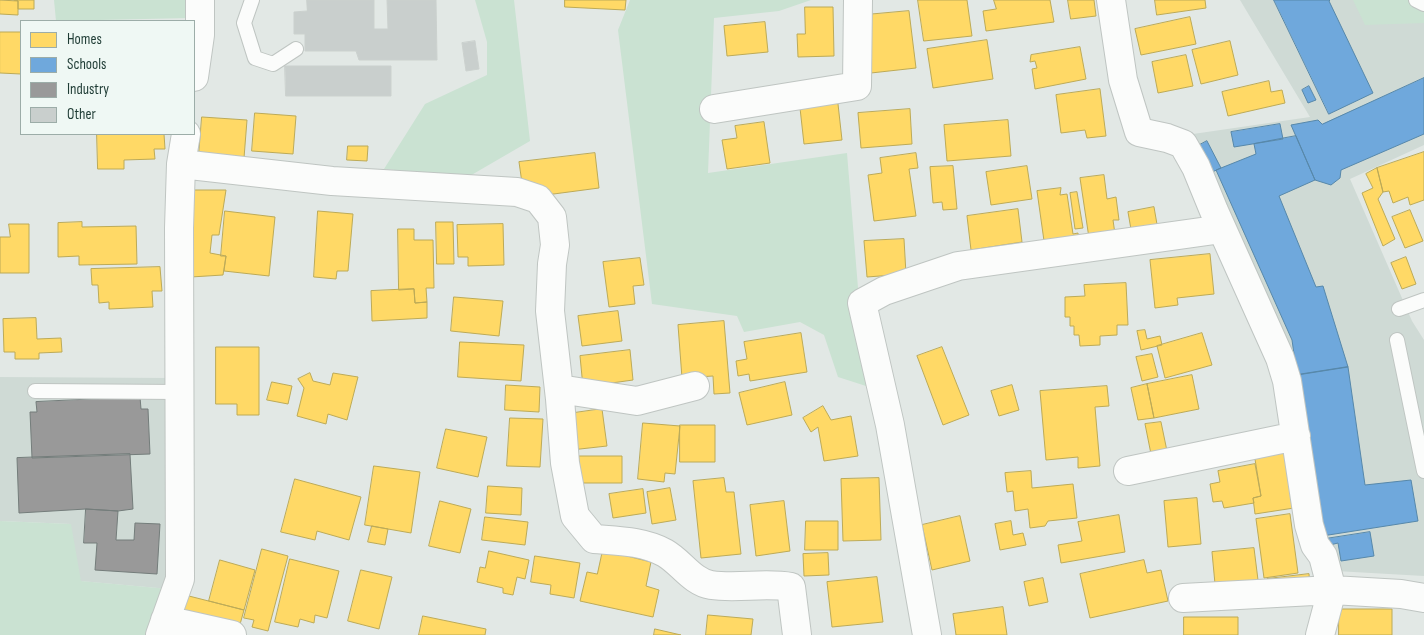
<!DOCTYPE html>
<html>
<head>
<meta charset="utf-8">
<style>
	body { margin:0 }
	#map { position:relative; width:1424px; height:635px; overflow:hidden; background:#e2e8e5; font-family:"Sofia Sans Condensed",sans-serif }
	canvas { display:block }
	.legend { position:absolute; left:20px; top:20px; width:175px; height:115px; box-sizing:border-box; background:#eff8f4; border:1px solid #9cada8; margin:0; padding:6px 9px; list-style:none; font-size:15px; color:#1f3c35 }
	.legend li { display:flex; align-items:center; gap:10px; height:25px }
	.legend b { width:25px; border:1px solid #9cada8 }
</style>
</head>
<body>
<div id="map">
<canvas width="1424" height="635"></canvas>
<ul class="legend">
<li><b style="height:14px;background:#ffd966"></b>Homes</li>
<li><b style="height:14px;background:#6fa8dc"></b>Schools</li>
<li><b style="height:14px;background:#999"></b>Industry</li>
<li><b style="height:14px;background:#c9cfcd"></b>Other</li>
</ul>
</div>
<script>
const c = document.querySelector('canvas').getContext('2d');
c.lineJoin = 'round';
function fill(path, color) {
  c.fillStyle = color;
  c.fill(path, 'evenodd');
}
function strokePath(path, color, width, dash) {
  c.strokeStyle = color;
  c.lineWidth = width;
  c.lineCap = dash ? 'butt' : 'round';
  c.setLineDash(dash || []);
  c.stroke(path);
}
const built = new Path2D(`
	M1240,0H1424V145L1350,179L1412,321L1424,340V576L1336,571L1283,343L1207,173L1193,134L1310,117Z
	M0,377L169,378V589L80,581L70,524L0,521Z`);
const green = new Path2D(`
	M54,0H190L189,18L56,21Z
	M475,0H514L530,141L468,177L384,169L425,104L487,75V42Z
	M630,0H811L779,11L714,18L708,173L847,153L866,386L838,377L824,335L800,322L744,332L737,316L652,304L618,30Z
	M1353,0H1424V23L1365,25Z
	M0,521L71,524L81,581L169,589L158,635H0Z`);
const homes = new Path2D(`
	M0,0L18,1V15L0,14Z
	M14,0H34V9H18V1Z
	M565,0H626L625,10L565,7Z
	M918,0H967L972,36L924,41Z
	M994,0H1050L1054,22L986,31L983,11L996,9Z
	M1068,0H1094L1096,16L1071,19Z
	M1155,0H1205L1206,8L1157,15Z
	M805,7H833L834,56L798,57L797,34H805Z
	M909,11L916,68L871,73L865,15Z
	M1190,17L1196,44L1141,55L1135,29Z
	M765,22L768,52L727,56L724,26Z
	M0,32H21V74L0,73Z
	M987,40L993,79L933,88L927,49Z
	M1230,41L1238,75L1201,84L1192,50Z
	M1080,47L1086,79L1035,89L1032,69L1037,68L1035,61L1030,62L1031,55Z
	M1186,55L1193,86L1158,93L1152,62Z
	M1269,81L1271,92L1282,90L1285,103L1228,116L1222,92Z
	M1100,89L1106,136L1087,138L1085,130L1061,133L1056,95Z
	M837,95L842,140L804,144L799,99Z
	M910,109L912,144L861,148L858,113Z
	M255,113L296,116L293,154L252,151Z
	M202,117L247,120L244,158L199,155Z
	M1008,120L1011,156L947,161L944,125Z
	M764,122L770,163L727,169L722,140L737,138L735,126Z
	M97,134H164L165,149H154L155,159L124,160V169H98Z
	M348,146H368L367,161L347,160Z
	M1424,152V200L1410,205L1408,197L1393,203L1389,191L1383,192L1377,168Z
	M595,153L599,188L546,195L523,190L519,162Z
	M916,153L918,168L909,169L916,216L874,221L868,175L882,173L880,158Z
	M953,166L957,209L943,210L942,202L933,203L930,167Z
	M1027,166L1032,199L991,205L986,172Z
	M1377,168L1383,192L1378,199L1395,239L1383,246L1362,193L1373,188L1366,174Z
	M1104,175L1107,199L1116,197L1119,220H1113L1115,234L1089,238L1080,178Z
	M1061,188L1060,195L1067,194L1073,234L1078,233L1079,243L1045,248L1037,191Z
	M194,190H226L219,235H212L210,253L226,256L223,275L191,277Z
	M1077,192L1083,228L1075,229L1070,193Z
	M1154,207L1158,230L1132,235L1128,212Z
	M1018,209L1022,242L971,250L967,216Z
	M1410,210L1423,241L1405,248L1392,217Z
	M225,211L275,217L269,276L224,271L226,256H221Z
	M318,211L353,214L348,271H337L336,279L314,277Z
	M82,222V227L136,226L137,264L79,265V256L58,257V223Z
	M436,222H453L454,264H437Z
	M9,224H29V273H0V237H10Z
	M503,224L504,265L468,266V257H458L457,225Z
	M398,229H414V240H433L434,288H426L427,302L415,303L414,289L399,290Z
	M904,239L906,274L867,277L864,241Z
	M1210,254L1214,294L1177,298L1178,305L1155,308L1150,260Z
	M1406,257L1416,284L1402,289L1391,263Z
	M640,258L644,285L633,286L635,304L609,307L603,262Z
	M160,267L162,291H152L153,307L109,309V302L99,303L98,285H92L91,269Z
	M1126,283L1128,325H1117V335L1100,336V345L1080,346L1079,335H1074V326H1070V317H1065V297L1085,296L1084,285Z
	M414,289L415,303L427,302V318L372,321L371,291Z
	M454,297L503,301L499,336L451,331Z
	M618,311L622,341L582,346L578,316Z
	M36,318L37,339L61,338L62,352L39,353V359H15V352H4L3,319Z
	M724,321L730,393L714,394L713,376L682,378L678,325Z
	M1145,330L1147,339L1160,336L1162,345L1141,350L1137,331Z
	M801,333L807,372L750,381L749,374L738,376L736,361L747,359L744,342Z
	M1202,333L1212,365L1165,378L1157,346Z
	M460,342L524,345L521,381L458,377Z
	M216,347H259V415H237V404H216Z
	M942,347L969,415L943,425L917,356Z
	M630,350L633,380L583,387L580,356Z
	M1152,354L1158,377L1142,381L1136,357Z
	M310,373L313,381L330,385L333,373L358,377L347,420L328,414L326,424L297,416L304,388L298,379Z
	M1192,375L1199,409L1154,418L1147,384Z
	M272,382L292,386L288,404L267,400Z
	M785,382L792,415L747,425L739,393Z
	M1147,384L1154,418L1138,420L1131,388Z
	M506,385L540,387L539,412L505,410Z
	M1012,385L1019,410L999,416L991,391Z
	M1107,386L1109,406L1095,407L1100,466L1078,468V457L1046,460L1040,391Z
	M823,406L831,420L851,416L858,456L824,461L818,427L811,432L803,418Z
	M602,409L607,446L571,450L567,414Z
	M510,418L543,419L540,467L507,466Z
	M1161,422L1167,451L1151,454L1145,424Z
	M643,423L680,426L675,474L665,473L664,482L638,479Z
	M680,425H715V462H680Z
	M446,429L487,437L478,477L437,468Z
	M1285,448L1294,508L1255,514L1253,498L1261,496L1254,453Z
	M579,456H622V483H579Z
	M1255,464L1261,496L1253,498L1254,503L1224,508L1222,501L1213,502L1210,484L1220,482L1218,471Z
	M374,466L420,472L411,533L365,525Z
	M1031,471L1032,488L1073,484L1077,518L1048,521L1045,526L1030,528L1028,509L1015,511L1013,491L1007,492L1005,473Z
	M724,478L726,492H734L741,554L701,558L693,481Z
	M879,478L881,540L843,541L841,479Z
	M295,479L361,497L349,540L317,531L315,540L281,532Z
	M488,486L522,488L521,515L486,513Z
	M670,488L676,520L652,524L647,492Z
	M643,489L646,513L613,518L609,494Z
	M1197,498L1201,544L1168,547L1164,501Z
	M440,501L471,509L460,553L429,546Z
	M784,501L790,551L756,556L750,505Z
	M1290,514L1298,573L1264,578L1256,519Z
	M1119,515L1125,552L1061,563L1058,545L1082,541L1078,522Z
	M960,516L970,561L932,570L922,525Z
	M485,517L528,522L525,545L482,540Z
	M806,521H838V550H805Z
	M1011,521L1013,535L1023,533L1026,545L1000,550L995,524Z
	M372,526L388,529L385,545L368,542Z
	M1254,548L1258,580L1215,584L1212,552Z
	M262,549L288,556L268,631L252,627L254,620L244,618Z
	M603,550L651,562L646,586L659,590L653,617L580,601L587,572L597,574Z
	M489,551L529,560L525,579L517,577L513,595L503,593V588L477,582L480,567L485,568Z
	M828,553L829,575L804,576L803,554Z
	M535,556L580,563L574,598L550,594L551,585L531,582Z
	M290,559L339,571L327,618L315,615L314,623L300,619L298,627L275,622Z
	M220,560L255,570L244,610L209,601Z
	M1144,560L1147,573L1161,570L1168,601L1090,618L1080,574Z
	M361,570L392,577L379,629L348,621Z
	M1309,574L1310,585L1268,590L1267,579Z
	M877,577L883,622L832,627L827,582Z
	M1043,578L1048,602L1029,606L1024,582Z
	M181,594L244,610L239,628L176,612Z
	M1003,607L1007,635H956L953,614Z
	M1339,609H1392V635H1339Z
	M708,615L753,619L751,635H706Z
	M423,616L486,629L485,635H419Z
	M1184,617H1238V635H1184Z
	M655,629L681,635H654Z`);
const schools = new Path2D(`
	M1274,0H1330L1329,1L1373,93L1329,114Z
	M1424,78V134L1341,170L1340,178L1331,185L1315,180L1291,125L1318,120L1322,124Z
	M1309,86L1316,100L1308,103L1302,90Z
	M1280,124L1283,139L1234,147L1231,132Z
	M1296,136L1315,180L1279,196L1316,287L1323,286L1348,367L1297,375L1292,340L1216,170L1256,154L1254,144Z
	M1207,141L1221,168L1210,173L1196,147Z
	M1348,367L1365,485L1411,480L1418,521L1322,536L1297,375Z
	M1370,532L1374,556L1341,561L1338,543L1326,546L1325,539Z`);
const industry = new Path2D(`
	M140,397L141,409H148L150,454L32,458L30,412H37L36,402Z
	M130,454L133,509L118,511L86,509L19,513L17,458Z
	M86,509L118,511L116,540H134L135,523L160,524L157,574L95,570L97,543H84Z`);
const building = new Path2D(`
	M307,0H374V29H388L387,0H436L437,60H359L356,51H305V34H294V12L307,11Z
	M475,41L479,69L466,71L462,43Z
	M285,66H391V96H286Z`);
const lane = new Path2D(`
	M252,0L244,23L255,58L273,64L296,49
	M1416,0L1424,4
	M1399,309L1424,300
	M1397,340L1424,471
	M35,391L179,392`);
const street = new Path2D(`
	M1111,0L1123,80L1139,132L1167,138L1183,144L1196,167L1214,211L1280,358L1287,381L1309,525L1315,545L1323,556L1332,590L1401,594L1424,598
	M194,77L200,35V0
	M714,109L857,86L858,0
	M181,164L332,181L517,192L538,199L552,217L555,245L552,264L550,311L560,399L565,463L575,516L594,539C618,541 643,541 665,553C681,562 692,582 711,585C738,589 765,582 791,587L797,635
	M559,389L637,401L695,386
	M1128,471L1296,436
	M1183,598L1332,590L1320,635
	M165,620L232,635
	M160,635L180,579L179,228L181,164L186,134
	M927,635L890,425L862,303L884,291L958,266L1222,229`);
fill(built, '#cfdad5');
fill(green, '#cae2d2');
fill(homes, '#ffd966');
strokePath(homes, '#bcaa57', 1);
fill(schools, '#6fa8dc');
strokePath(schools, '#5788aa', 1);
fill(industry, '#999');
strokePath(industry, '#747d7b', 1);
fill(building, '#c9cfcd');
strokePath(building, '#cbd1ce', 1);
strokePath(lane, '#bfc5c2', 16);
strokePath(street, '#bfc5c2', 30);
strokePath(lane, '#fbfcfb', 14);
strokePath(street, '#fbfcfb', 28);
</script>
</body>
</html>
